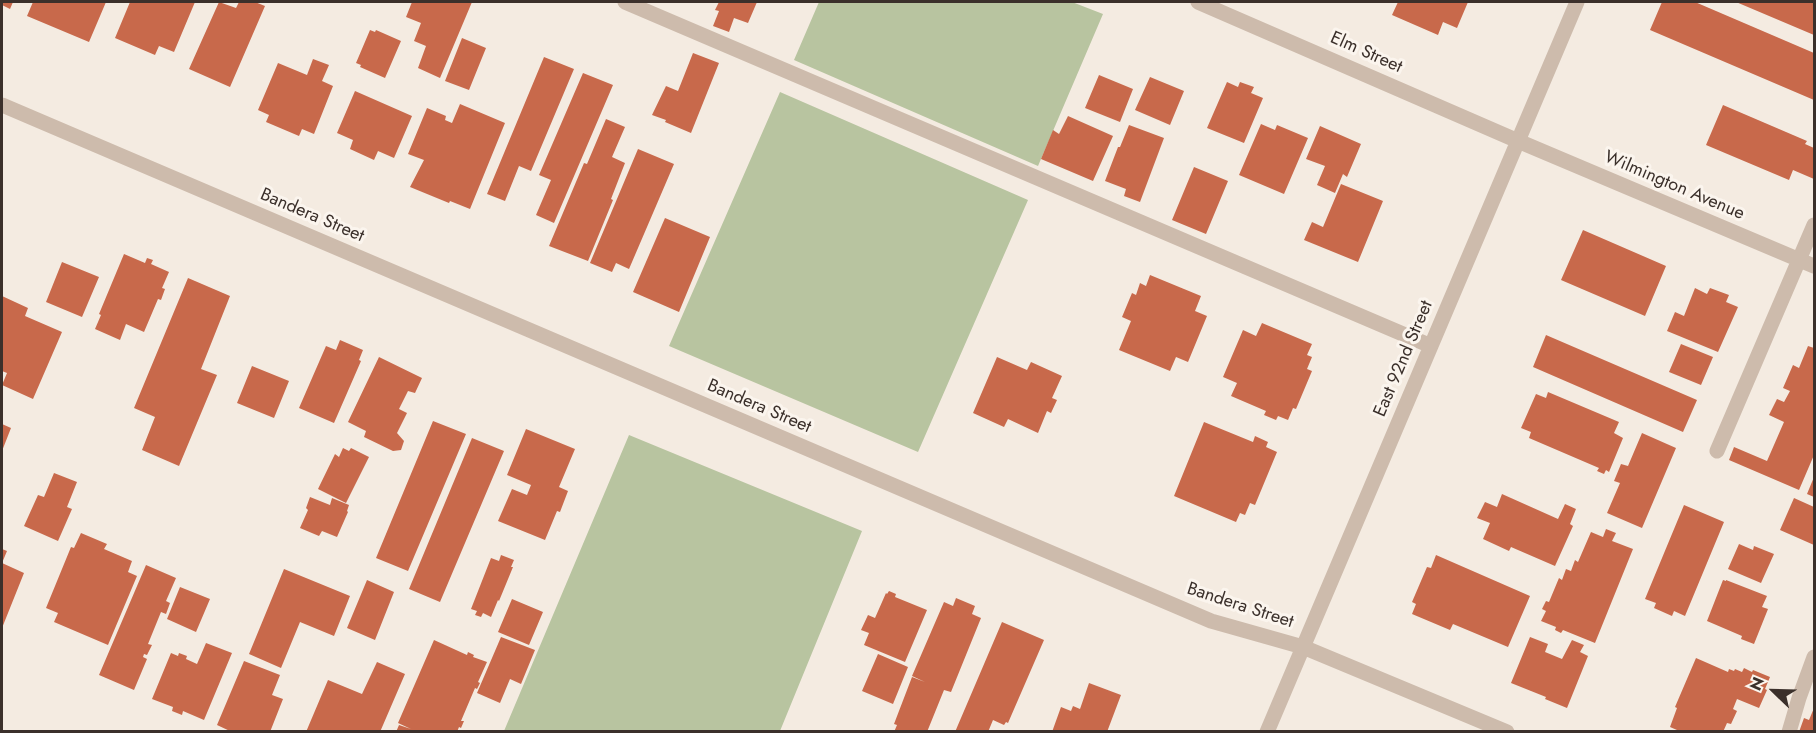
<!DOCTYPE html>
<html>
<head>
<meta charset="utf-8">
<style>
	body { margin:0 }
	#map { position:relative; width:1816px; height:733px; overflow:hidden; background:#f4ebe1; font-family:Jost,sans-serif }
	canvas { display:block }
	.frame { position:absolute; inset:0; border:3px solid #3b302b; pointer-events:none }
	.north { position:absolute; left:1744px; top:661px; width:60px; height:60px; -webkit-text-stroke:4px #fbf5ee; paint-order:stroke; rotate:293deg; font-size:16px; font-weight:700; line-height:24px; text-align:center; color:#3b302b }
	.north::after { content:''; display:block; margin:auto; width:21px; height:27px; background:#3b302b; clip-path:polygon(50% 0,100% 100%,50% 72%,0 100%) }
</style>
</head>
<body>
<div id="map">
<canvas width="1816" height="733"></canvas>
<div class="frame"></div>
<div class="north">N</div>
</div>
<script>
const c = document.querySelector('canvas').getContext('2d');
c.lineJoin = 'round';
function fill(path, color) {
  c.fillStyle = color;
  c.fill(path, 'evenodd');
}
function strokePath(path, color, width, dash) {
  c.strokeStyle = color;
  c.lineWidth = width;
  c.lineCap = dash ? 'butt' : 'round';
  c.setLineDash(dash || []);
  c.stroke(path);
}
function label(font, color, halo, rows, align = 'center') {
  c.font = font + ' Jost,sans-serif';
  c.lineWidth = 6;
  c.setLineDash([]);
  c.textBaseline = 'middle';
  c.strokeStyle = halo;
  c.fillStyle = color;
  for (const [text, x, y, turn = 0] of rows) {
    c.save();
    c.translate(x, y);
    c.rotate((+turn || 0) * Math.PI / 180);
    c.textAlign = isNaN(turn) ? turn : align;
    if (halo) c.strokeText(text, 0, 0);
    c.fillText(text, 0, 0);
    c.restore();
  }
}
const green = new Path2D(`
	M819,2H1072L1103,14L1038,166L794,60Z
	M780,92L1028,200L918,452L669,346Z
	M629,435L862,531L780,731H504Z`);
const building = new Path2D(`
	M2,2H13L10,9L2,5Z
	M33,2H106L89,42L27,16Z
	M130,2H195L174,52L159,46L155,55L115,38Z
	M219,2L236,8L239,2H255L265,6L230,87L189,69Z
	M412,2H472L440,78L418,68L426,46L414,41L421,23L406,17Z
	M719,2H757L748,23L734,18L729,32L713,26L719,11L715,10Z
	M1398,2H1468L1457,28L1443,22L1438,35L1392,15Z
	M1662,2H1695L1814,53V100L1650,30Z
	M1736,2H1814V35Z
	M370,30L375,32L376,30L401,41L385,78L360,67L361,65L356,63Z
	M462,38L486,48L469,90L445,81Z
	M693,53L719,63L691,133L665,122L666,120L652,115L666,86L678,91Z
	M544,57L574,69L531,171L519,166L505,201L487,194Z
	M313,59L329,65L322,81L333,86L314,134L302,129L299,136L266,122L269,115L258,110L278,63L307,75Z
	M583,73L613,85L554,223L536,215L551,180L539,175Z
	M1099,75L1133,89L1120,122L1085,108Z
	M1150,77L1184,91L1170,125L1135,110Z
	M1227,82L1238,87L1240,82L1254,87L1251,93L1263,98L1244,143L1207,128Z
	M355,91L412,116L394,158L378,151L374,160L350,149L353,140L337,133Z
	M460,104L505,123L470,209L450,201L449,203L410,187L424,160L408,154L427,108L446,116L445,120L452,123Z
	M1723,105L1807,141L1805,144L1814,148V179L1793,170L1789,180L1706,145Z
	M1068,116L1113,136L1093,181L1041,159L1053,130L1059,134Z
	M606,119L625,127L612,157L625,163L611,199L613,200L588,261L549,246L584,163L587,164Z
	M1261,124L1275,130L1277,125L1308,138L1284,194L1239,175Z
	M1129,125L1164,138L1140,202L1124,196L1126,189L1105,181L1118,147H1120Z
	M1320,126L1361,144L1347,177L1343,174L1335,193L1317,185L1325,166L1306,159Z
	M638,149L674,164L629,269L616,263L612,272L590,263Z
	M1194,167L1228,181L1206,234L1172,220Z
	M1341,184L1383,201L1358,262L1304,240L1312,222L1323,227Z
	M665,218L710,237L679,312L633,292Z
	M1583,230L1666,266L1645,316L1561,280Z
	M124,254L145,263L147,258L153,260L151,264L169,272L162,288L165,289L161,300L158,299L144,332L126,324L120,340L95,329L101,315L99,314Z
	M62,262L99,277L82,317L46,302Z
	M1150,275L1201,296L1195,311L1207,316L1188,362L1176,357L1170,371L1119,350L1131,321L1122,317L1132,293L1136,295L1140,283L1146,286Z
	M188,278L230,296L201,369L217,375L179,466L142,450L155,417L134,408Z
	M1695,288L1707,294L1710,288L1729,295L1726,302L1738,307L1718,352L1667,331L1675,312L1684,316Z
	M2,296L28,308L25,316L62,332L33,399L2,385L7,373L2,371Z
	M1262,323L1312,344L1307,355L1312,357L1307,369L1312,371L1296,409L1293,408L1288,420L1278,416L1276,420L1264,415L1266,411L1231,396L1237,383L1223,377L1243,330L1256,336Z
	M1546,335L1697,400L1683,432L1533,367Z
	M340,340L363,350L359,360L361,361L334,423L299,408L326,346L336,350Z
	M1681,344L1713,357L1701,385L1669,372Z
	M1808,346L1814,348V455L1799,490L1729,460L1734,447L1767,461L1784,422L1769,415L1777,399L1784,402L1790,391L1783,388L1793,365L1799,368Z
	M379,357L422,378L415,393L408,391L399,409L407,413L397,433L404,441L401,450L393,451L364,437L366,431L348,422Z
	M997,357L1027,370L1031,362L1062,376L1052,398L1057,400L1051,413L1047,411L1038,433L1008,419L1004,427L973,413Z
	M252,366L289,381L274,418L237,403Z
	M1548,392L1619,422L1614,433L1623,438L1609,472L1606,470L1604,474L1597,471L1599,468L1529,438L1531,432L1521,428L1536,394L1546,398Z
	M433,421L466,434L408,571L376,558Z
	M1204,422L1253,442L1255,436L1268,442L1266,447L1277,452L1255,505L1250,503L1245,515L1240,513L1236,522L1174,496Z
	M2,424L11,428L2,451Z
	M526,429L575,449L559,487L568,491L560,512L557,511L545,540L498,521L512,489L527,495L531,485L507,475Z
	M1642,433L1676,448L1642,528L1607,513L1620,483L1614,481L1621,464L1628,466Z
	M472,438L504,451L440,602L409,589Z
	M343,448L349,451L351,448L369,457L346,503L318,489L335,454L339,457Z
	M54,473L77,482L67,507L72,509L58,541L24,526L38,495L44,497Z
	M1814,477V497L1807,494Z
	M1502,494L1558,519L1565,504L1576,509L1570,524L1573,526L1555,566L1511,547L1509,551L1483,539L1490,523L1477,518L1485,502L1497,507Z
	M310,497L330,505L332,498L349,505L347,511L348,512L337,537L322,531L319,536L300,528L308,510L306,508Z
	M1794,498L1814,507V545L1780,530Z
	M1684,505L1724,522L1685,616L1674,611L1672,616L1654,608L1656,603L1645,599Z
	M1606,529L1616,533L1612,541L1633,549L1595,643L1563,630L1561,633L1555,630L1556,627L1541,621L1546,611L1542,609L1546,601L1549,602L1559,578L1562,580L1566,569L1571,571L1575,560L1578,562L1591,532L1603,537Z
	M81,533L107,544L104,549L132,561L128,572L137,576L108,645L54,622L58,613L46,608L71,547L74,548Z
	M1739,544L1753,550L1754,546L1774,554L1761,583L1728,569Z
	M2,549L7,551L2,563L24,573L2,628Z
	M501,555L514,560L511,567H513L499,601L498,600L491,617L483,613L481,617L475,615L477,611L471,609L491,558L499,561Z
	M1436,555L1530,596L1508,647L1453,624L1450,630L1412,614L1416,604L1412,602L1427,567L1431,568Z
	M146,565L176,578L166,601L170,603L166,614L161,612L148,644L152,645L147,655L144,654L143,657L147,659L134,690L99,675Z
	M284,569L350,596L334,636L300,622L281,668L249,654Z
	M367,580L394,592L375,640L347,628Z
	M1723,580L1726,581V580L1767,596L1762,607L1768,609L1754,644L1741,639L1742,636L1707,621Z
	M180,587L210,599L196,632L167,619Z
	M889,591L896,594L895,597L927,610L905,662L864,645L869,633L861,630L868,615L875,618L886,593L887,594Z
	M956,598L975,606L972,614L981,618L951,692L944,690L927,732H894L897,725L894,724L912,677L925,682L912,676L944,602L953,606Z
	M512,599L543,612L529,645L498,632Z
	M1002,622L1044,640L1008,723L1006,722L1004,725L993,720L988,732H955Z
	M501,637L535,650L521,684L510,679L500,703L477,693Z
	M1530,637L1548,644L1545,652L1562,659L1572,640L1584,645L1580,652L1588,656L1567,708L1545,699L1546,697L1511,683Z
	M434,640L467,655L468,652L474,655L473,657L487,662L478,682L480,683L477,689L475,688L461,721H464L461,728L459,727L457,732H396L399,725L411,729L398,723Z
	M206,643L232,653L204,720L183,711L182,715L172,711L173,707L152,699L171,653L178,656L179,653L187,656L186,659L197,664Z
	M878,654L908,667L893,704L862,691Z
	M1696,658L1728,672L1729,669L1734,671L1735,669L1742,672L1744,668L1752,672L1753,670L1770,677L1765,689L1767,690L1759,708L1737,699L1733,709L1737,711L1731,724L1727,723L1723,732H1676L1677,730L1670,727L1677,708L1675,707Z
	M244,661L280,675L272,695L283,699L270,732H232L217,725Z
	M377,662L405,674L380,732H306L328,680L362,694Z
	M1089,683L1121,695L1107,732H1052L1061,707L1071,711L1073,706L1080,709Z
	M1814,708V732H1799L1804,718L1809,720Z`);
const minor = new Path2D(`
	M625,2L1431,346
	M1198,2L1518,141L1814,266
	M2,105L1211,621L1303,647L1507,732
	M1717,451L1814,225
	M1267,732L1577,2
	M1789,732L1799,698L1814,657`);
const streetNames = [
	["Elm Street",1366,53,24],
	["Wilmington Avenue",1674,186,23],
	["Bandera Street",312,216,23],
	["East 92nd Street",1404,359,-67],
	["Bandera Street",759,407,23],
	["Bandera Street",1240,606,18]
];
fill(green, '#b8c4a0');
fill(building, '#c8694b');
strokePath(minor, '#cdbbac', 15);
label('18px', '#3b302b', '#fbf5ee', streetNames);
</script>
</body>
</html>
